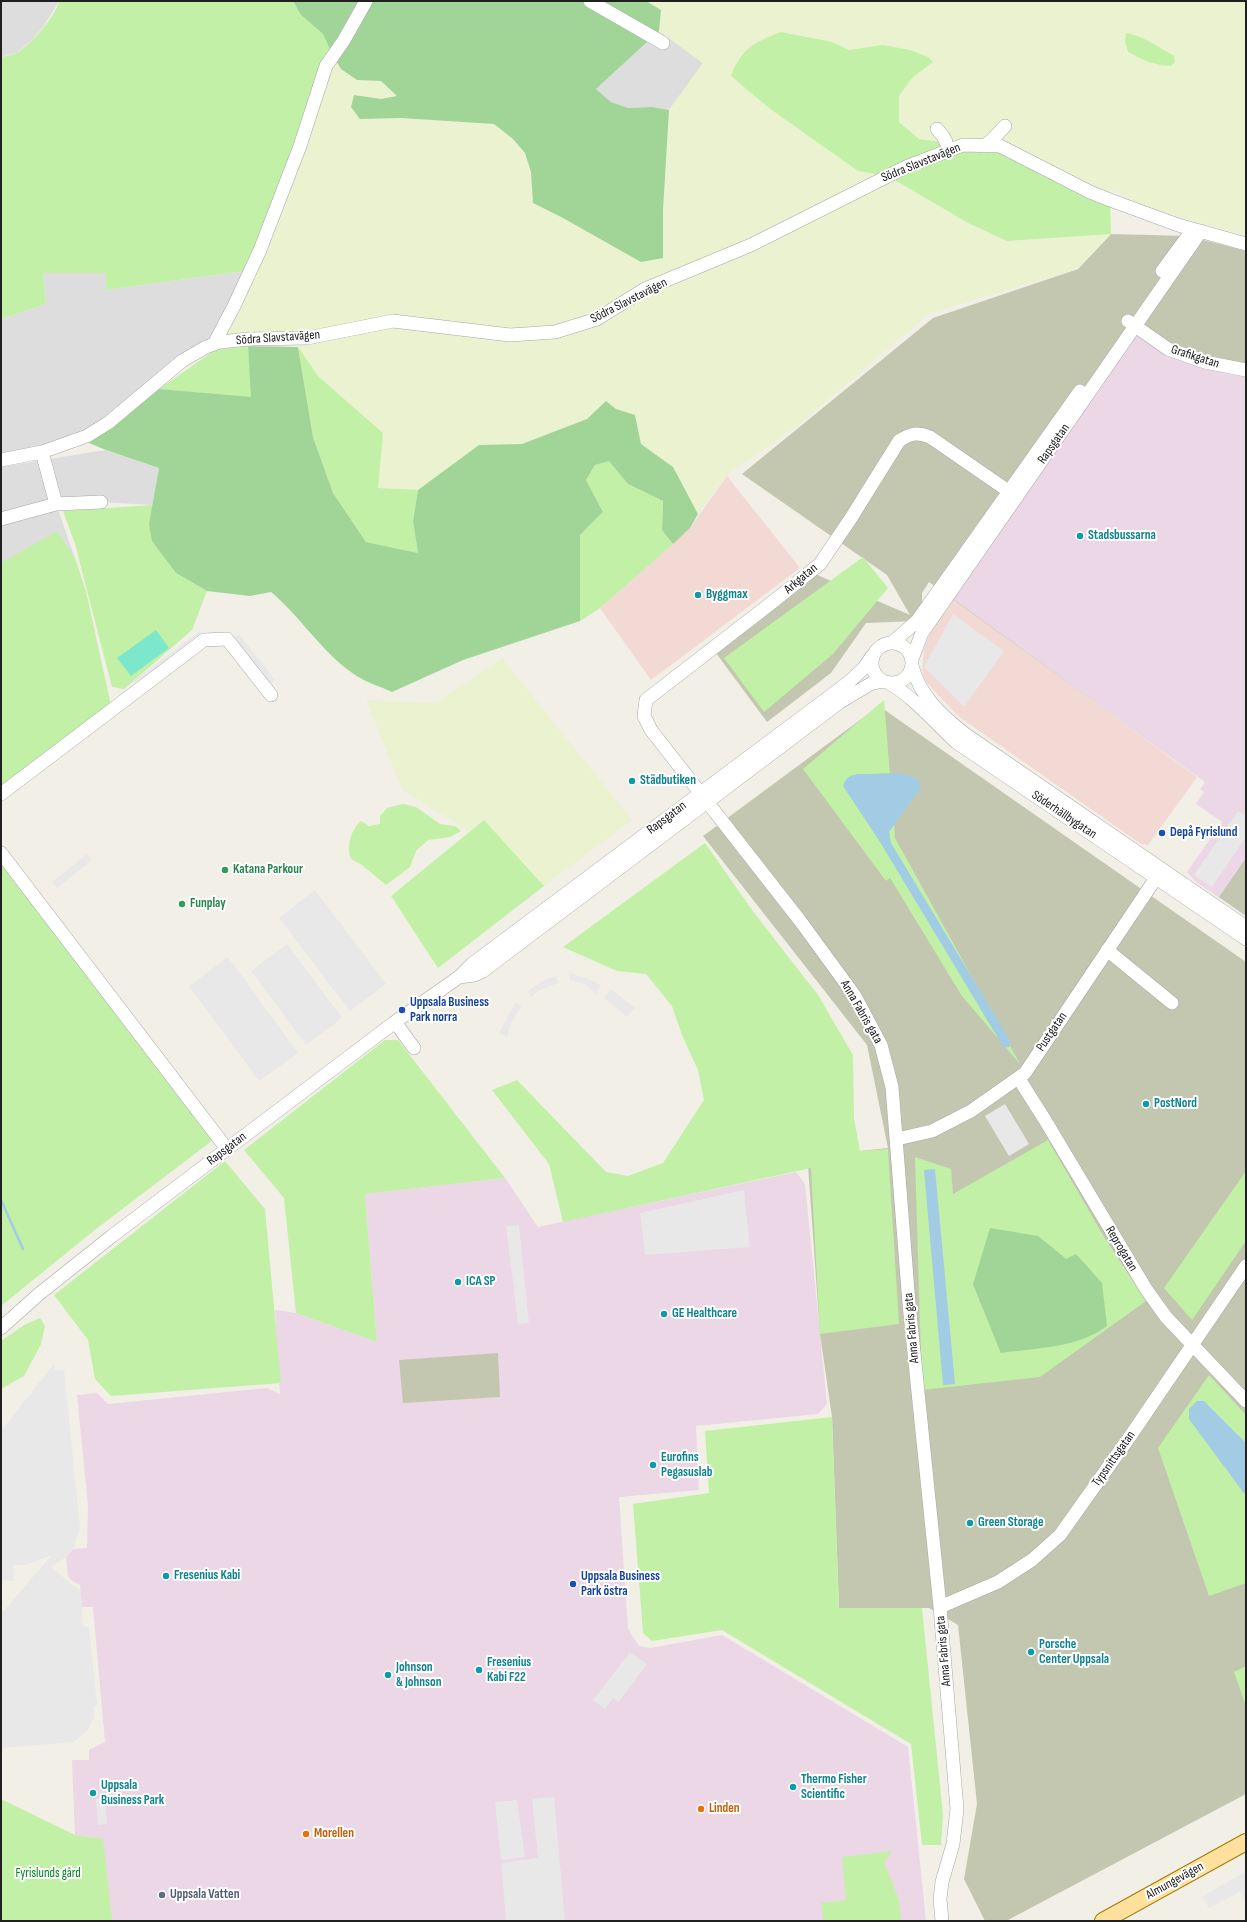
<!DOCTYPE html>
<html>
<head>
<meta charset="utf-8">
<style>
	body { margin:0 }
	#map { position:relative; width:1247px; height:1922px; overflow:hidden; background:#f2efe6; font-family:"Sofia Sans Condensed",sans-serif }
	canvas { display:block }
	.frame { position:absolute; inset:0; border:2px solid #202020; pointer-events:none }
</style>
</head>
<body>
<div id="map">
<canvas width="1247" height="1922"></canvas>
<div class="frame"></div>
</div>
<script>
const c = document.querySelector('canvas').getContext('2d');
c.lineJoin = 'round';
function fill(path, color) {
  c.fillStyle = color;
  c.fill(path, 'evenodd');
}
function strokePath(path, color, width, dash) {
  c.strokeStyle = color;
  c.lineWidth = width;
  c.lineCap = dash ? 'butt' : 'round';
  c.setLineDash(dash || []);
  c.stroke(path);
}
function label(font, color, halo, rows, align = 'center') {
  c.font = font + ' "Sofia Sans Condensed",sans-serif';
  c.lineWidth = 4;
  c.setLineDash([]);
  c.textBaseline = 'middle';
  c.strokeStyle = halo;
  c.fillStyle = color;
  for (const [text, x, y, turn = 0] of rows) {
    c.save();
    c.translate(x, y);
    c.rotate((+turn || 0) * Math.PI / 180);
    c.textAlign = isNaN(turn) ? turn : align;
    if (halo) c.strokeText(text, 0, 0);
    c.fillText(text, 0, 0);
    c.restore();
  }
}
const residential = new Path2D(`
	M1,1H59L44,26L31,41L16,53L1,57Z
	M659,31L703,63L669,110L652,107L628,108L611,102L596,89Z
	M251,270L214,344L108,423L1,460V319L46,304L43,273H106V290Z
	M105,450L159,468L153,505L101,502L56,504L75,558L1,612V467Z`);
const commercial = new Path2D(`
	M727,476L800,568L651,680L600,608L690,528Z
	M953,599L1197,777L1148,845L1141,844L958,716L926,682L922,671L924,649L931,631Z`);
const industrial = new Path2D(`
	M1135,326L1246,370V916L1196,882L1187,872L1222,822L1196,804L1204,792L1200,789L1205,782L948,595Z
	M796,1172L805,1184L827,1404L818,1414L696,1426L699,1490L619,1497L628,1629L639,1646L650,1648L722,1635L908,1747L926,1921H111L96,1838L75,1835L72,1760H89V1750L105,1742L93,1607H82L80,1585L72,1581L68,1576L66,1557L73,1549L87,1548L88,1505L77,1395L97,1393L108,1404L267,1388L280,1394L275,1310L296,1313L377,1342L365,1194L505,1178L538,1227Z`);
const construction = new Path2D(`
	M1111,234L1188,236L1246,251V370L1205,362L1135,326L948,595L1194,774L929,582L922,593V633L916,621L866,623L831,673L767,722L716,653L815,574L910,615L887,575L742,474L933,318L1078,269Z
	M879,706L1246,962V1794L1006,1921H985L964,1879L977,1804L958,1625L929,1608H839L832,1417L820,1334L808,1166L860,1151L888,1148L867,1045L703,836Z
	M1246,858V916L1219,897Z
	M498,1353L500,1397L403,1403L399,1360Z`);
const farmland = new Path2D(`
	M646,1H1246V236L1149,208L1110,189V200L963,145L919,139L899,121V96L914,77L933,62L883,45L849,50L832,42L781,32L756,42L737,61L732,76L769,108L858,171L888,176L968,223L1007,241L1111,234L1078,269L930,313L801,423L727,475L698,514L673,467L641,444L635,415L616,409L606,401L587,419L522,444L479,445L418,490L378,488L382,432L319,377L298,347L307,339L220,342L333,56L357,80L381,81L397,96L381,99L354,95L360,119L401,118L494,124L513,139L525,153L531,172L533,203L563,218L663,258V211L669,110L703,63L659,31L661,10ZM1133,34L1146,41L1144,61L1128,53L1125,42Z
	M502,658L632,820L544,886L484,820L469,832L402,789L366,700L436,703Z`);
const grass = new Path2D(`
	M59,1H293L301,15L323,34L333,56L251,270L106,290V273H43L46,304L1,319V57C6,56 12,55 16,53C30,46 56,16 59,1Z
	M781,32L832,42L849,50L883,45L910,50L928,57L933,62L913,77L899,96V122L919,139L963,145L1000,146L1110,200L1111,234L1007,241L968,223L888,176L858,171L769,108L731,76C741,48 755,42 781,32Z
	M1126,33C1142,35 1160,48 1174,56L1175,62L1171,66C1154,65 1142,60 1128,52L1125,42Z
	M248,346L252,398L159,389L215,350Z
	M298,347L319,377L383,433L378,488L418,490L413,521L418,553L366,542L333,493L313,437Z
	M609,460L628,484L663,501L662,530L673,544L600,608L580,621V535L603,512L586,480L595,465Z
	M153,505L149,524L176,573L207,591L192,630L124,689L112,687L75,544L63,511Z
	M57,531L75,558L86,591L112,710L1,794V563Z
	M863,557L888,588L833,654L764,712L724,658Z
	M884,700L895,838L1020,1064L962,996L890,878L815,933L886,881L803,769Z
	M403,804L416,807L440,824L455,826L461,831L450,837L428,840L416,851L410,867L386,885L362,865L351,859C346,846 351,830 361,821L369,826L380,824V816L387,808Z
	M484,820L544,886L438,968L391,896Z
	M705,843L755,914L818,995L853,1055L854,1118L860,1151L888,1149L899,1324L820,1334L811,1168L563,1222L549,1164L492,1090L517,1080L606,1172L628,1176L663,1163L704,1100L698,1070L682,1035L672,1006L646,974L617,971L563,947Z
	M1,853L217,1137L96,1229L1,1306Z
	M385,1040H398L505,1178L365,1194L377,1342L296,1313L284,1198L244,1150Z
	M1048,1140L1104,1237L1146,1301L1040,1377L922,1390L915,1157L951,1169L953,1194ZM1038,1236L1066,1259L1001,1353L973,1284Z
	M225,1161L265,1209L281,1383L111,1396L95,1379L88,1340L54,1295Z
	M1246,1171V1241L1192,1320L1164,1288Z
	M40,1318L45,1326L41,1344L24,1376L1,1389V1341L24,1325Z
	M1209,1375L1246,1415V1583L1209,1596L1158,1448Z
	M832,1417L839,1608H922L943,1815L941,1845H922L911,1744L722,1630L652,1641L643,1633L633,1504L709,1493L705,1431Z
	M1246,1666V1706L1234,1672Z
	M1,1799L75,1835L103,1839L112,1921H1Z
	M892,1851L884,1862L899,1900L901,1921H823L821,1903L846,1900L842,1857Z`);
const forest = new Path2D(`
	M293,1H646L661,10L659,31L596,89L611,102L628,108L652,107L669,110L663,211V258L641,262L563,218L533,203L531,172L525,153L513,139L494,124L401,118L360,119L351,107L354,95L381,99L397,96L381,81L357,80L341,69L333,56L323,34L301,15Z
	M248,346L298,347L313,437L333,493L366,542L418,553L413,521L418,490L479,445L522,444L587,419L606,401L616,409L635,415L641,444L673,467L698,514L690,528L673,544L662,530L663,501L628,484L609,461L595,465L586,480L603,512L580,535V621L463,660L392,692C379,686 362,681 351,672C320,650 300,616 271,592L250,596L207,591L176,573L152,541L149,524L159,468L106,450L89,443L159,389L251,397Z
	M990,1228L1038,1236L1066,1259L1076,1254L1102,1283L1107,1326C1078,1348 1036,1348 1001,1353L973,1284Z`);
const pitch = new Path2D(`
	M156,630L169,648L131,676L117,658Z`);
const parking = new Path2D(`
	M953,614L1004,651L964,707L924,667Z
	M200,631L204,636L138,687L133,681Z
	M239,634L275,680L268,686L232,640Z
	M1238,811L1246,816V837L1212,887L1194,875Z
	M87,854L92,860L57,888L52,882Z
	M315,890L386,984L350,1011L279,918Z
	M287,944L342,1018L306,1045L251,971Z
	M228,957L298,1053L259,1081L189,986Z
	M570,973L591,980L601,985L596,994L585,984L569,980Z
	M556,976L558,983L540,990L531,997L528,991L546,979Z
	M611,989L635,1008L627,1017L604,998Z
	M515,1003L522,1006L512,1021L507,1037L499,1033Z
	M1005,1104L1029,1144L1009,1156L985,1116Z
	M744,1190L750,1247L645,1255L640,1213Z
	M519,1225L529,1323L518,1324L506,1226Z
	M54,1364L55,1371L64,1370L80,1528L73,1549L66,1557L51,1567L81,1592L83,1626L89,1627L97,1705L94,1706V1717L87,1731L74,1742L1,1748V1614L52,1555L25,1565H13L14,1581L1,1580V1431Z
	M630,1652L647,1664L619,1702L613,1698L605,1709L593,1700Z
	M554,1797L565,1921H506L501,1863L538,1858L532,1799Z
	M96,1799H105L107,1824L98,1825Z
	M517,1800L525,1857L501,1860L495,1802Z
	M1246,1871V1903L1240,1892L1209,1908L1202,1897Z`);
const water = new Path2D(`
	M870,774C887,774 906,770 920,781V789L889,832L891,843L999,1022L1011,1043L1009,1047L1004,1048L880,842L843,786C847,772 858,774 870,774Z
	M935,1169L955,1384L943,1385L924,1170Z
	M1197,1401H1204L1246,1443V1496L1189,1419V1409Z`);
const stream = new Path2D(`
	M1,1200L23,1249`);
const minor = new Path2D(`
	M590,1L663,43
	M937,129L943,136L946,142
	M984,146L992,140L1005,126
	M1162,271L1193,229
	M1128,321L1168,349L1205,362L1246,370
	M214,344L234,306L260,250L300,146L326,66L344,40L366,1
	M42,452L56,504
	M1,460L42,452L87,436L108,423L182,361L206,347L220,342L249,339L307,338L393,321L510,335L555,332L597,319L645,289L751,245L908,166L963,145L1000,146L1090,192L1110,200L1178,225L1246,244
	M1,519L56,504L101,502
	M893,642L917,621L1080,391
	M872 663a20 20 0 1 1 40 0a20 20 0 1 1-40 0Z
	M912,659L922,633L1201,231
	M912,666C920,696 941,715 965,734L1246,927
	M889,683C915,698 933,721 956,742L1246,939
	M1,794L204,640L227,639L271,695
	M1,853L227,1149
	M1107,950L1172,1003
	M459,977L474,975L483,971L840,702L872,683L883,681
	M395,1022L414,1048
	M1019,1079L1045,1120L1146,1289L1166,1317L1246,1401
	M897,1139L932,1131L971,1111L1025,1073L1160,872
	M1,1328L39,1294L112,1236L395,1022L459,977L472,964L849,682L864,668L872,656
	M940,1607L998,1582L1032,1560L1060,1535L1131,1435L1246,1266
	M942,1921L940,1899L942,1882L953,1844L957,1809L940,1607L909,1304L892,1087L881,1045L855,996L801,922L651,730L644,716L646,700L770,604L820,564L851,518L899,441C911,433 917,432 930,437L1017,497`);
const major = new Path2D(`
	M1103,1921L1246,1842`);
const markers = [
	[1080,536,4,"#0f9aa8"],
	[698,595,4,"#0f9aa8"],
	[632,781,4,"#0f9aa8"],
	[1162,833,4,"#1a4fb4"],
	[225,870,4,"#2e9e5b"],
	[182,904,4,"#2e9e5b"],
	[402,1010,4,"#1a4fb4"],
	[1146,1104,4,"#0f9aa8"],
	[458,1282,4,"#0f9aa8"],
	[664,1314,4,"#0f9aa8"],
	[653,1465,4,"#0f9aa8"],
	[970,1523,4,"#0f9aa8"],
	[166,1576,4,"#0f9aa8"],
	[573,1584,4,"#1a4fb4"],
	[1031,1652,4,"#0f9aa8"],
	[479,1670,4,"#0f9aa8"],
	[388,1675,4,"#0f9aa8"],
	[793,1787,4,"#0f9aa8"],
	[93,1793,4,"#0f9aa8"],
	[701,1809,4,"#e8710a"],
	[306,1834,4,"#e8710a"],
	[162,1895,4,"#5c6f8a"]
];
const streetNames = [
	["Södra Slavstavägen",921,163,-22],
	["Södra Slavstavägen",629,301,-27],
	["Södra Slavstavägen",278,338,-4],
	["Grafikgatan",1195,357,18],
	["Rapsgatan",1054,444,-55],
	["Arkgatan",801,579,-40],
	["Söderhällbygatan",1064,815,34],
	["Rapsgatan",667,818,-37],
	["Anna Fabris gata",861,1012,60],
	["Pustgatan",1052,1032,-56],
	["Rapsgatan",227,1149,-37],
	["Reprogatan",1121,1249,59],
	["Anna Fabris gata",912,1328,-95],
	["Typsnittsgatan",1114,1459,-55],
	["Anna Fabris gata",944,1651,-95],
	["Almungevägen",1175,1881,-29]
];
const cultureNames = [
	["Stadsbussarna",1088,536],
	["Byggmax",706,595],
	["Städbutiken",640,781],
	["PostNord",1154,1104],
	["ICA SP",466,1282],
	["GE Healthcare",672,1314],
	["Eurofins",661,1458],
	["Pegasuslab",661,1473],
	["Green Storage",978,1523],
	["Fresenius Kabi",174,1576],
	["Porsche",1039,1645],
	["Center Uppsala",1039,1660],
	["Fresenius",487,1663],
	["Kabi F22",487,1678],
	["Johnson",396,1668],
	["& Johnson",396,1683],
	["Thermo Fisher",801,1780],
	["Scientific",801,1795],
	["Uppsala",101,1786],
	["Business Park",101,1801]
];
const transitNames = [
	["Depå Fyrislund",1170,833],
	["Uppsala Business",410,1003],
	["Park norra",410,1018],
	["Uppsala Business",581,1577],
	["Park östra",581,1592]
];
const leisureNames = [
	["Katana Parkour",233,870],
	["Funplay",190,904]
];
const foodNames = [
	["Linden",709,1809],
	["Morellen",314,1834]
];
const parkNames = [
	["Fyrislunds gård",48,1874]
];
const serviceNames = [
	["Uppsala Vatten",170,1895]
];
fill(residential, '#dedddd');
fill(commercial, '#f3d9d4');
fill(industrial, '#ebd7e5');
fill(construction, '#c4c7b0');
fill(farmland, '#ebf2d0');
fill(grass, '#c2f0a7');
fill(forest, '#a1d597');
fill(pitch, '#7de7cc');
fill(parking, '#e8e8e8');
fill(water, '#a2cce3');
strokePath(stream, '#a2cce3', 2.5);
strokePath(minor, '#a7a7a7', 14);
strokePath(major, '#9c7c00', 18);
strokePath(minor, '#fff', 13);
strokePath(major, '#ffe19d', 16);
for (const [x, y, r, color] of markers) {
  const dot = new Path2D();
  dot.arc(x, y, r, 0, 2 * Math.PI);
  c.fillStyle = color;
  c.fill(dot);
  strokePath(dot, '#fff', 1.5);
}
label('13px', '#202020', '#fff', streetNames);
label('bold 13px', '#0d838f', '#fff', cultureNames, 'left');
label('bold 13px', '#164399', '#fff', transitNames, 'left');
label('bold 13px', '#27864d', '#fff', leisureNames, 'left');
label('bold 13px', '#c56008', '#fff', foodNames, 'left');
label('13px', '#02851d', '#fff', parkNames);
label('bold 13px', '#4e5e75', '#fff', serviceNames, 'left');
</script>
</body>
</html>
